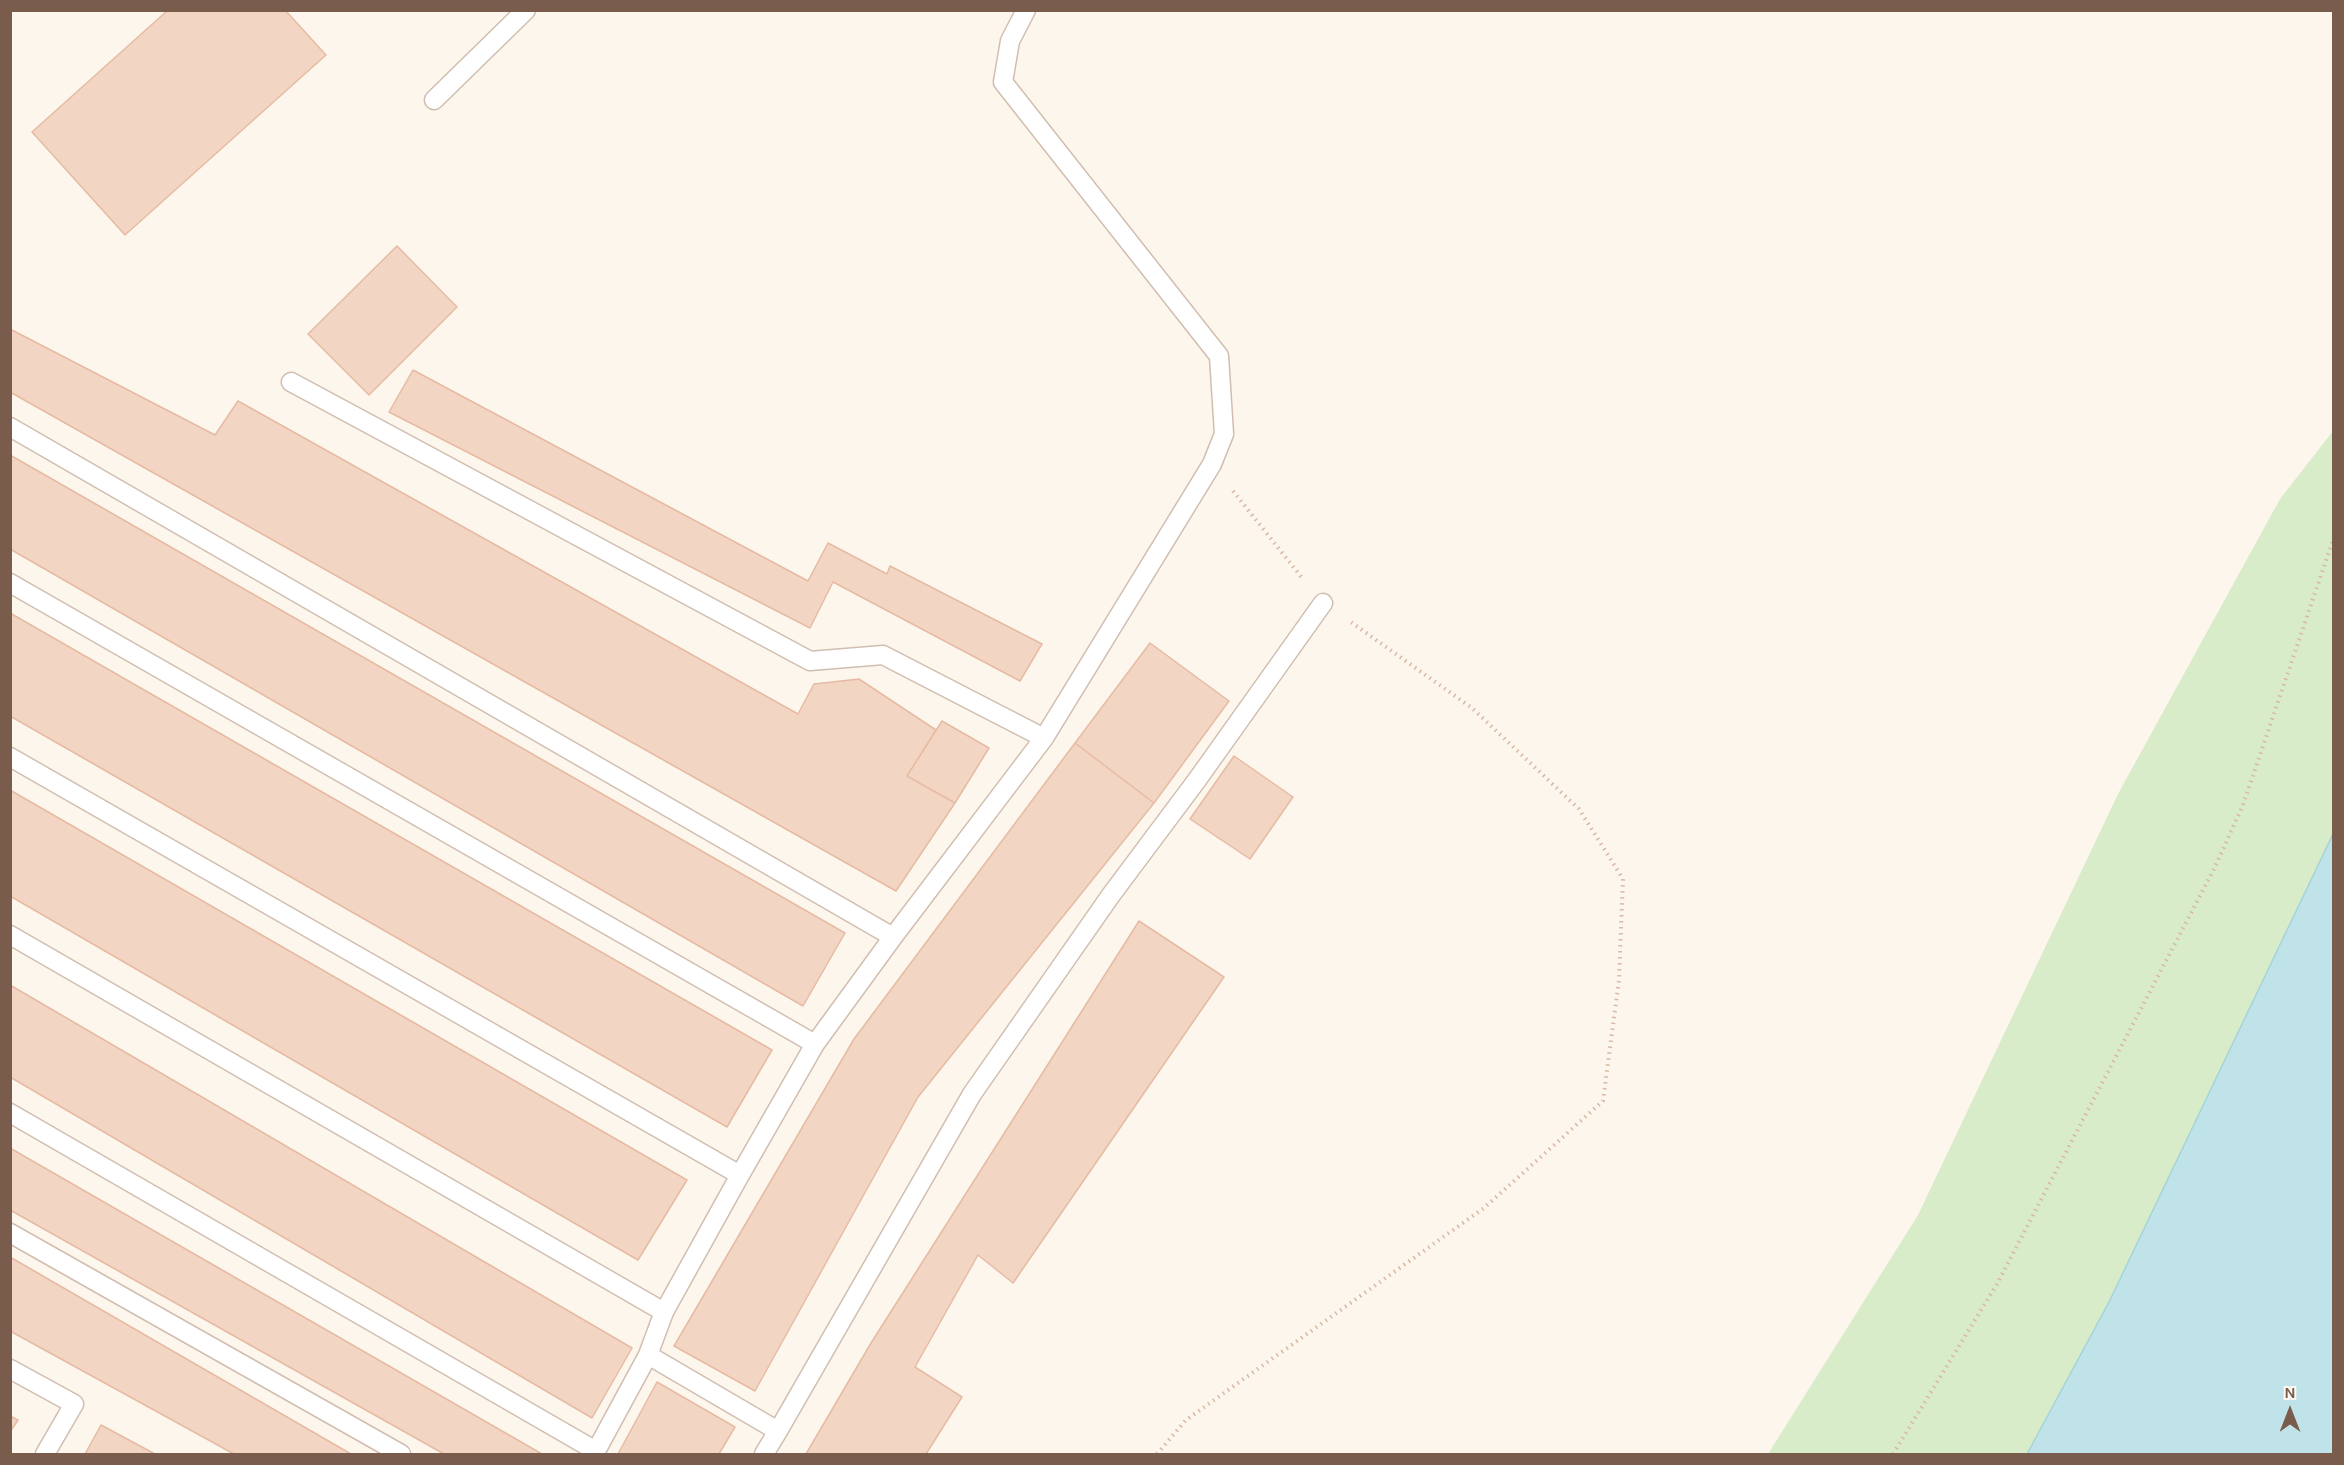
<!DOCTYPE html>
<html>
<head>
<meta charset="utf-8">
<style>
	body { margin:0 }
	#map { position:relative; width:2344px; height:1465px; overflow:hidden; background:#fdf6ec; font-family:Karla,sans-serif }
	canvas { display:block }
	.frame { position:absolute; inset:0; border:12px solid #7a5c4d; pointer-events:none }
	.north { position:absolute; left:2260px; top:1381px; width:60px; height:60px; -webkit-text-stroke:4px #fffaf3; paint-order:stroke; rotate:0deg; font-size:16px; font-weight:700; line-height:24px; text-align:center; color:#7a5c4d }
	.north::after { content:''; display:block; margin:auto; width:21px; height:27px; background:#7a5c4d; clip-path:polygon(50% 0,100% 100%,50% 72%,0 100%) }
</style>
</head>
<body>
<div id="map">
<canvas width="2344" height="1465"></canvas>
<div class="frame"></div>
<div class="north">N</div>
</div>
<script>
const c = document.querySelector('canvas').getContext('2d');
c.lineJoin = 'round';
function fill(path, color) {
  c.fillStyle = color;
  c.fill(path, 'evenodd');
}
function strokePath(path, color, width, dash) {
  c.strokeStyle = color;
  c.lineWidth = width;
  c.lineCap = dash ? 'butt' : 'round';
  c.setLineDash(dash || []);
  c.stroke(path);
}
const green = new Path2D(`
	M2333,431V834L2109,1302L2027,1454H1768L1918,1215L2118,794L2280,499Z`);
const water = new Path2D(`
	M2333,834V1454H2027L2109,1302Z`);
const building = new Path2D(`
	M168,10H285L326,55L125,235L32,132Z
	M397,246L457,307L369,395L308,334Z
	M10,329L215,435L238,401L798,714L814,684L859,679L936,730L907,776L955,803L896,891L10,392Z
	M413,370L808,581L828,543L887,574L890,566L1042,644L1020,681L833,582L810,628L389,412Z
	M10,455L845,933L803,1006L10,549Z
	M10,613L772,1050L727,1127L10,716Z
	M1150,643L1229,701L1154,803L1075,743Z
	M942,721L989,748L955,803L907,776Z
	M1075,743L1154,803L918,1097L755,1391L674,1346L854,1039Z
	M1234,756L1293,797L1250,859L1190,819Z
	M10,790L687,1180L638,1260L10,896Z
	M1139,921L1224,977L1013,1283L978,1255L915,1367L962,1397L926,1454H806L871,1343Z
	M10,985L632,1348L592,1418L10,1077Z
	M10,1148L542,1454H444L10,1210Z
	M10,1257L351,1454H234L10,1331Z
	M657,1382L735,1427L719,1454H618Z
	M10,1416L18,1420L10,1432Z
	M101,1425L155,1454H85Z`);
const path = new Path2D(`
	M1233,491L1303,579
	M1157,1454L1186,1420L1484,1208L1603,1101L1619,980L1623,879L1579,809L1472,708L1348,620
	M1893,1454L1997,1284L2214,869L2243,805L2334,537`);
const service = new Path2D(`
	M434,100L526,10
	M291,382L810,661L883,655L1044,738L1212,464L1224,434L1219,356L1003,82L1010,41L1026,10
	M10,427L893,937
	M10,583L815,1044
	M10,757L740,1175L815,1044L893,937L1044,738
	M10,935L664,1312L740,1175
	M10,1113L596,1451L648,1355L778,1431L764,1454
	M10,1233L401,1454
	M648,1355L664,1312
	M10,1369L74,1404L45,1454
	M778,1431L972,1094L1111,895L1197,780L1323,603`);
fill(green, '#d8ecc9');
fill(water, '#bfe3e8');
strokePath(water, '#a5d3da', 1.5);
fill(building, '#f3d5c3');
strokePath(building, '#e6bba3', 1.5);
strokePath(service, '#d1beb0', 21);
strokePath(path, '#d9b8a5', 4, [1.5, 4.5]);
strokePath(service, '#fff', 18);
</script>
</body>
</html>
